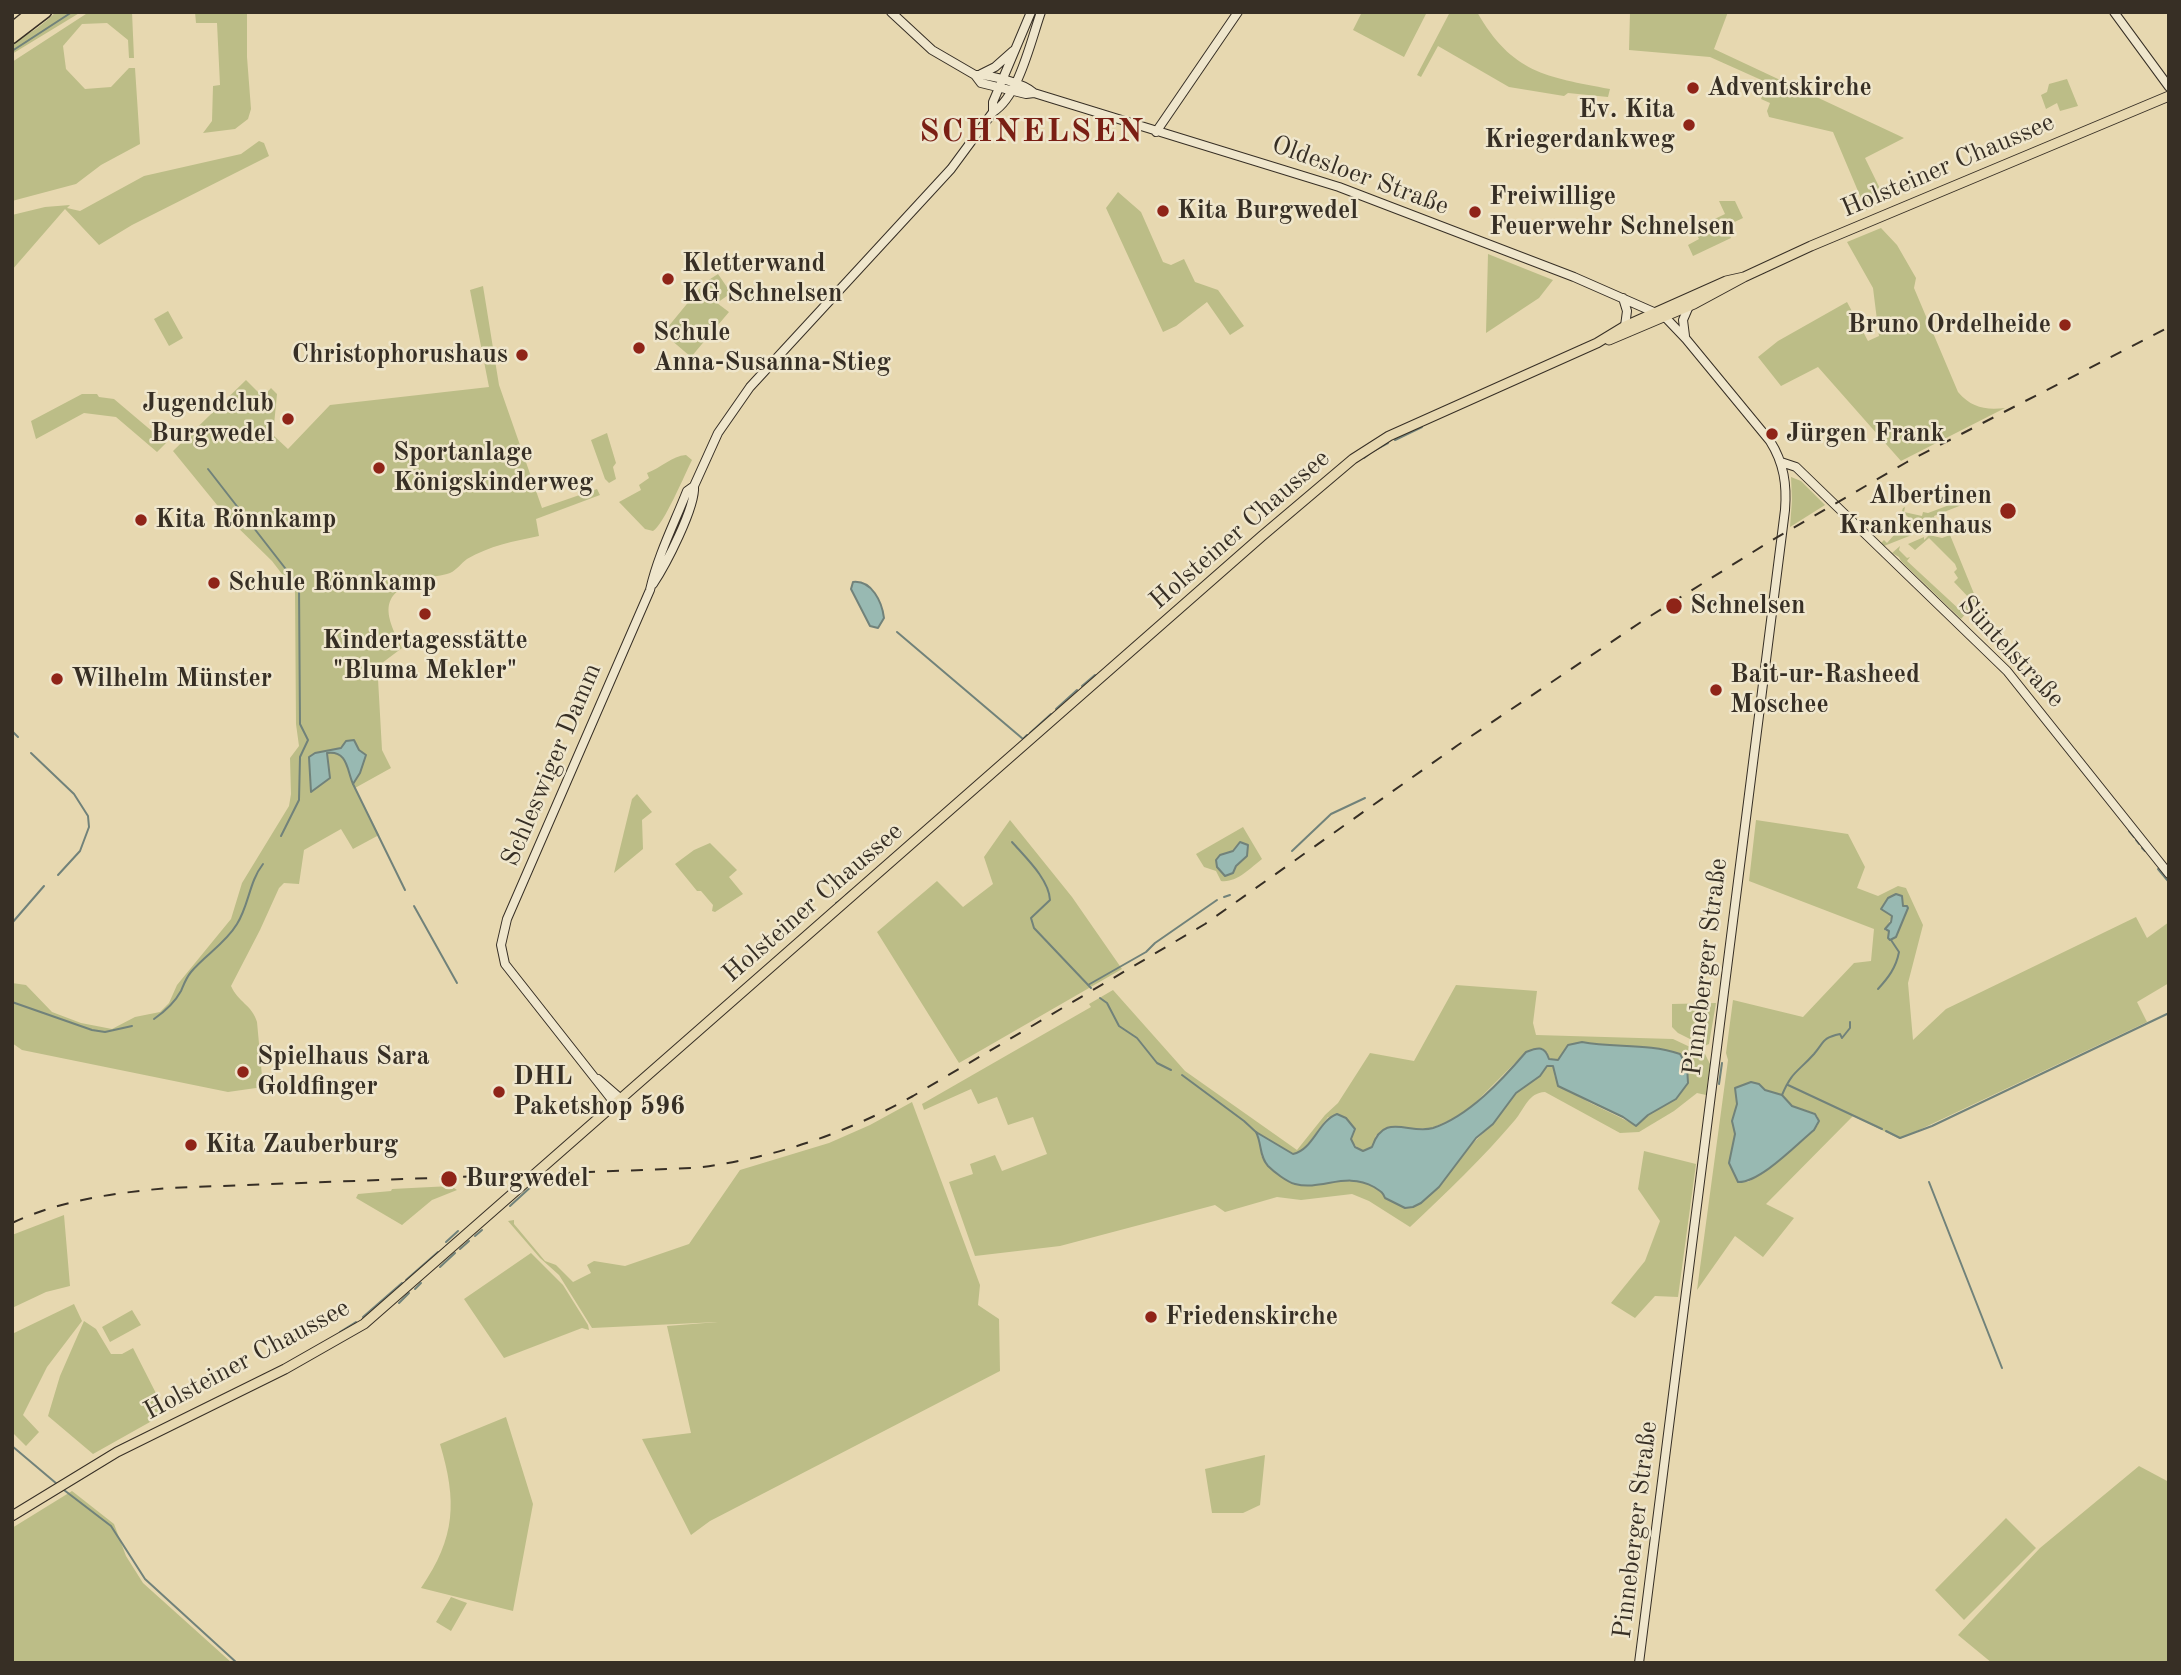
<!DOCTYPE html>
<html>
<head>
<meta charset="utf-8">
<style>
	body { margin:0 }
	#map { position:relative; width:2181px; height:1675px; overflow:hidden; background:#e7d8b0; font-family:"Old Standard TT",serif }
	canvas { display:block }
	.frame { position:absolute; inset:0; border:14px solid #372f25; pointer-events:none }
</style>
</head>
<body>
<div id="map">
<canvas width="2181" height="1675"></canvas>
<div class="frame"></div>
</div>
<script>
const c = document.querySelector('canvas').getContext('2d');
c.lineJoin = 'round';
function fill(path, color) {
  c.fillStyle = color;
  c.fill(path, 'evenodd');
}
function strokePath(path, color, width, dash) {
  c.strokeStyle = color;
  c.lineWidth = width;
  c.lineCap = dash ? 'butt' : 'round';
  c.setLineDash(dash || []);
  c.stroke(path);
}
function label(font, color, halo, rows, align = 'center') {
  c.font = font + ' "Old Standard TT",serif';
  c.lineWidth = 5;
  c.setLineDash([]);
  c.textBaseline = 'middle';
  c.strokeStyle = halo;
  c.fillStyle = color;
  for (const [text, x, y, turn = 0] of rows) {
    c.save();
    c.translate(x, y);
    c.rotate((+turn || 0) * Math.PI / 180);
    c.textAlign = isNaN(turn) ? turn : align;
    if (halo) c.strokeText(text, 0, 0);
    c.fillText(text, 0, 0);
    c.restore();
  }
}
const green = new Path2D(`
	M56,12H81L12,54V41C30,35 42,25 56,12Z
	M89,12H132L134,58H129L128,40L107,23L82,24L63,46L66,69L85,89L111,87L129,68H135L140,144L101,165L76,184L12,201V62Z
	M195,12H247V57L251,109L248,119L235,129L203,133L212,121L213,86L220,85L217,23H196Z
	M1362,12H1427L1404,57L1353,30Z
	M1450,12H1477C1512,73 1546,77 1610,89L1608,97L1568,93L1564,96L1509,87L1438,46L1421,77L1417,75Z
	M1630,12H1728L1714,49L1904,138L1865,158L1886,201L1866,210L1833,132L1769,117L1767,111L1770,103L1761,99L1767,85L1776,89L1777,87L1710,57L1629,50Z
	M2067,79L2078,106L2060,111L2057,103L2046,109L2041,95L2047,92L2049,84Z
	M259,141L264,143L269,156L132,225L99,245L65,209L12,270V215L45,207L70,205L67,208L80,211L144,176L241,154Z
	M1118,192L1141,212L1163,262L1171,265L1184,259L1195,282L1218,290L1244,326L1230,335L1207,302L1176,326L1163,332L1106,208Z
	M1719,201H1735L1743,218L1726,226L1731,238L1693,256L1688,245L1699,239L1694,229L1725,214Z
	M1881,228L1897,245L1916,278L1914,288L1958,392C1972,408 1985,410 2005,408L1901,461L1818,367L1781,386L1758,357L1778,341L1847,302L1868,341L1879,336L1873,288L1847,242Z
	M1488,254L1553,280L1539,298L1486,333Z
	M718,274L731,293L717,303L729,312L691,357L663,333L700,288L716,301L704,283Z
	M483,286L499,385L542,508L597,489L600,495L536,519L539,536C514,541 489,546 467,559C461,563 457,570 450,573C442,576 432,576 424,579C378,592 384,613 402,648L382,663L378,679L382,750L391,768L355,788L379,835L353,849L341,829L304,850L299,884L284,883L279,888L260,930L231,986C238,1002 252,1005 257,1022L263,1087L228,1092L22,1050L12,1043V983L26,985L52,1012L81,1023L112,1029L135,1017L160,1012L169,1003L177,985L231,919L242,883L289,806L291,794L290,758L299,746L296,724L295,591L272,561L226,516L173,451L246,380L263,397L271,388L277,394L273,435L288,449L330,405L489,387L470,290Z
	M168,311L183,338L169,346L154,319Z
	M82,394H97L99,397L114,399L166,443L157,452L116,417L84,413L36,439L31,421Z
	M607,433L616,463L613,467L616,479L609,483L605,479L591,440Z
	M686,455L692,460C685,474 663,526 653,531L645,529L619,502L641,490L639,485L649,478L647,473C661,468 672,456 686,455Z
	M1791,477L1801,481L1825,505L1790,527L1792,500Z
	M1980,489L1983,493H1992L1934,516L1935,520L1927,529L1884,546L1881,543L1884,540L1887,543L1909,518L1902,511L1903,508L1905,507L1904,512L1922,516L1923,512L1928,513L1952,504L1951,496L1958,498Z
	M1929,535L1942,538L1950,535L1977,601L1961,619L1901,561L1899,557L1892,553L1900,546L1899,550L1907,558L1910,557L1907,561L1961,611L1971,600L1954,582L1958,578L1954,572L1957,569L1955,564L1929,538L1915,550L1908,544L1924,537V540Z
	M637,794L652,812L642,820L643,849L614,873L632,799Z
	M1010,820L1072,897L1122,969L959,1063L877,932L937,881L963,907L993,884L984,857Z
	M1756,820L1848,834L1865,867L1857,888L1878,896L1898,886L1906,888L1923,925L1908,983L1913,1040L1946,1009L2136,917L2147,938L2169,922V983L2137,1002L2147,1022L1900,1139L1853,1116L1766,1204L1794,1218L1763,1257L1735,1236L1697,1290L1728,1060L1726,1053L1733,1000L1803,1017L1854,963L1871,961L1874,929L1749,881ZM1897,894L1903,906L1908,908L1896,934L1890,935L1889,931H1885L1892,916L1881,909L1888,898ZM1765,1090L1784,1097L1792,1106L1815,1113L1818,1117V1125L1768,1169L1748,1182L1736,1178L1729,1163L1735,1134L1732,1121L1736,1113V1094Z
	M1243,827L1262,859C1250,868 1237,883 1221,881L1216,871L1204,867L1196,854Z
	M710,843L737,870L729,877L743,894L715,912L712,911L713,905L701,891H697L675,864L694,850Z
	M1456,985L1537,991L1533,1023L1536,1035L1673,1039L1705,1054L1710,1064L1706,1095L1697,1093L1674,1111L1639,1132L1620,1133L1545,1092C1528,1093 1525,1108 1515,1120C1483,1158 1446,1193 1410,1227L1369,1201L1352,1194L1301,1200L1277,1197L1225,1212L1215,1205L1060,1246L975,1256L949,1182L973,1174L970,1164L995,1155L1002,1171L1047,1154L1033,1117L1008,1125L997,1097L978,1104L971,1089L924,1110L922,1104L1091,1007L1089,1004L1113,990L1185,1071L1297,1150L1325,1115L1338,1103L1370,1053L1414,1061ZM1582,1042L1604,1046H1643L1688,1083L1676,1098L1648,1115L1636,1126C1618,1114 1562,1094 1555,1077C1554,1073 1555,1070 1553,1066H1547L1540,1076L1516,1093L1493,1124L1405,1207L1385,1198L1383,1192L1362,1180L1334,1181L1306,1185L1293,1184L1269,1167L1261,1156L1262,1143L1257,1133L1293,1154L1301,1153L1328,1117C1338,1127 1352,1145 1363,1151L1373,1147L1376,1135L1418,1128L1430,1129L1465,1113L1526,1052H1547L1549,1060H1558L1568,1045Z
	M1716,1003L1709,1044L1704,1046L1678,1033L1672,1027V1004Z
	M912,1102L980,1285L978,1305L999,1319L1000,1371L710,1521L691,1535L642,1439L691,1433L667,1326L718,1322L592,1328L559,1275L540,1258L508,1221L514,1220V1224L545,1261L556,1265L573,1282L591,1273L587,1265L594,1261L625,1266L689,1244L740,1170L829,1143L870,1125Z
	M1644,1151L1696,1164L1678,1297L1655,1296L1635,1318L1611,1303L1645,1261L1660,1221L1638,1189Z
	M451,1186L457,1190L432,1200L402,1225L356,1198L358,1194L391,1191L392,1189Z
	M64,1215L70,1286L46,1292L12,1308V1235Z
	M531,1253L563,1285L588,1325L589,1330L582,1328L504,1358L464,1299Z
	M74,1304L82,1321L47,1367L23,1415L39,1432L26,1446L12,1432V1334Z
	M132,1310L141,1325L110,1342L102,1327Z
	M84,1321L96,1329L111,1354H122L133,1348L166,1413L93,1454L48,1416L60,1376Z
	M506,1417L533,1504L513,1611L421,1588C456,1537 457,1501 440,1444Z
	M1265,1455L1260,1505L1243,1513H1212L1205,1469Z
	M2139,1466L2169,1482V1663H1992L1958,1635L2040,1548Z
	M72,1491L114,1524L126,1556L143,1583L232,1663H12V1528Z
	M2006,1518L2036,1548L1964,1620L1935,1590Z
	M451,1597L467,1603L451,1631L436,1622Z`);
const water = new Path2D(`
	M853,582C872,580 882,602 884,618L878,628L870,626L851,589Z
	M354,740L359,750L366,755L360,773L353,784C347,771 348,750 327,753L330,778L311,792L309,757L315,753L341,748L346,741Z
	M1240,842L1248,845L1247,856L1236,866L1233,873L1225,876L1217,867L1216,860L1220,855L1233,851Z
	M1896,894L1902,896L1903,906H1907L1908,908L1896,937L1890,940L1888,938L1889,931L1885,929L1891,922L1892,916L1881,909L1888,898Z
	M1582,1042C1615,1048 1648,1043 1680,1054L1687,1066L1688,1083L1676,1099L1648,1115L1636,1126L1623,1117L1558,1086L1553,1066H1547L1540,1076L1516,1093L1493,1124L1476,1138L1439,1187L1421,1203L1413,1207L1405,1208L1385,1198C1383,1192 1380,1191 1374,1187C1346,1171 1322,1191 1295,1184C1287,1182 1274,1172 1268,1166C1259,1156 1262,1144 1256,1132L1293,1154C1313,1150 1318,1121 1337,1114L1346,1118L1355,1129L1351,1139L1355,1147L1363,1151L1372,1147C1384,1111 1409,1135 1433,1128C1469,1116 1502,1080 1526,1052C1539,1047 1545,1046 1549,1059L1558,1060L1568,1045Z
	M1751,1082L1759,1084L1765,1090L1782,1095L1792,1106L1815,1114L1819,1121L1814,1130C1797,1144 1760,1183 1738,1182L1729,1163L1735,1134L1732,1121L1737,1104L1735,1088Z`);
const stream = new Path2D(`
	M12,51L72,12
	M1395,440L1422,427
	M1373,451L1388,443
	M1364,458L1369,454
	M208,469L299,586L300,724L308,740L300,757L299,800L281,836
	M897,632L1023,739L1027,735
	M1082,686L1095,675
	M1056,709L1077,690
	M12,731L18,737
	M1030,733L1051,714
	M31,753L74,794L88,816L89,827L80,851L58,875
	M353,784L405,890
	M2129,831L2134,837
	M2136,840L2139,844
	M1012,842C1025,857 1049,879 1050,900L1031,918L1034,928L1091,988
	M2142,848L2145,851
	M1292,851L1331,814L1365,798
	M2158,869L2168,881
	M846,895L852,890
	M1224,897L1230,895
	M836,903L841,900
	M414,906L457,983
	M12,923L44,886
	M1088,985L1146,952L1155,943L1217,900
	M1878,989C1888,978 1896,968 1899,952L1891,940
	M1100,998L1107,1003L1119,1026L1137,1038L1157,1063L1171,1070
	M12,1002L92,1030L105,1032L132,1026
	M154,1019C164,1012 175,1002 181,991C184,984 186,978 191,972C205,955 225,944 237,924C249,905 249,882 263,864
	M1182,1075L1244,1121L1257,1133
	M1719,1084L1722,1063
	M1788,1085L1882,1129
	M1782,1095C1792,1071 1798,1072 1814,1054C1825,1041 1822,1038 1840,1034L1842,1038L1850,1028V1022
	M1886,1131L1900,1138L1932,1126L2169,1013
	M1929,1182L2002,1368
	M510,1206L534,1184
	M475,1236L482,1230
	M446,1242L458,1231
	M460,1249L469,1241
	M440,1267L455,1253
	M406,1280L438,1252
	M415,1289L421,1283
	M399,1303L409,1293
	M363,1317L402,1283
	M340,1332L356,1322
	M12,1446L57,1484
	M64,1490L111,1526L145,1579L237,1663`);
const secondary = new Path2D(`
	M891,12L932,50L975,75L981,83L1026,94L1034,93L1339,187L1574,277L1665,317L1686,339L1770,441C1784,463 1787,485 1785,510L1639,1663
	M2114,12L2169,87
	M981,74L995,67L1013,51
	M975,75C989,74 1023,83 1034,93
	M993,112V102L1031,12
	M1156,132L1238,12
	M1623,298L1627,311L1625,326
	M1685,336L1683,320L1689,306
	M1781,462L1796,467L2007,671L2169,874
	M653,584C665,566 696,507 694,486
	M598,1079L621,1099
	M616,1105L505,964L501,945L507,919L650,590C658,555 674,524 687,491L694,486L718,433L750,387L951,169L993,112C1019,96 1031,40 1041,12`);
const primary = new Path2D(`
	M1609,340L1694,304L1744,277L1811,246L2169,96
	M12,1516L117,1452L285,1369L364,1324L1262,536L1353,459L1389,436L1597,343L1625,326L1726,281L1744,277`);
const highway = new Path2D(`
	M12,28L32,12
	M12,38L46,12`);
const rail = new Path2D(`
	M12,1223C61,1200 114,1193 168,1188L694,1168C771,1159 845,1134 913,1096L1205,924L1458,745L1644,620L1769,542L1907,462L2169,327`);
const markers = [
	[1693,88,7,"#8f2418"],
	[1689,125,7,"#8f2418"],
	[1163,211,7,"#8f2418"],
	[1475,212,7,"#8f2418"],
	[668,279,7,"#8f2418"],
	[2065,325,7,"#8f2418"],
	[639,348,7,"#8f2418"],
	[522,355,7,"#8f2418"],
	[288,419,7,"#8f2418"],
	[1772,434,7,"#8f2418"],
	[379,468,7,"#8f2418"],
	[2008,511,9,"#8f2418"],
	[141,520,7,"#8f2418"],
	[214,583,7,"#8f2418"],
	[1674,606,9,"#8f2418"],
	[425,614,7,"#8f2418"],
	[57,679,7,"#8f2418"],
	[1716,690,7,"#8f2418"],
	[243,1072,7,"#8f2418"],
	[499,1092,7,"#8f2418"],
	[191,1145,7,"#8f2418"],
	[449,1179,9,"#8f2418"],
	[1151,1317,7,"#8f2418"]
];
const poiNames = [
	["Adventskirche",1707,88],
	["Ev. Kita",1675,110,"right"],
	["Kriegerdankweg",1675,140,"right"],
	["Freiwillige",1489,197],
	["Feuerwehr Schnelsen",1489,227],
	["Kita Burgwedel",1177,211],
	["Kletterwand",682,264],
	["KG Schnelsen",682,294],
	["Bruno Ordelheide",2051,325,"right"],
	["Schule",653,333],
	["Anna-Susanna-Stieg",653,363],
	["Christophorushaus",508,355,"right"],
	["Jugendclub",274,404,"right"],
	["Burgwedel",274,434,"right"],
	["Jürgen Frank",1786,434],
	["Sportanlage",393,453],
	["Königskinderweg",393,483],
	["Albertinen",1992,496,"right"],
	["Krankenhaus",1992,526,"right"],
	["Kita Rönnkamp",155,520],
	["Schule Rönnkamp",228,583],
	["Schnelsen",1690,606],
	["Kindertagesstätte",425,641,"center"],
	["\"Bluma Mekler\"",425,671,"center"],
	["Bait-ur-Rasheed",1730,675],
	["Moschee",1730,705],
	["Wilhelm Münster",71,679],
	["Spielhaus Sara",257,1057],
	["Goldfinger",257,1087],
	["DHL",513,1077],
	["Paketshop 596",513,1107],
	["Kita Zauberburg",205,1145],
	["Burgwedel",465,1179],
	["Friedenskirche",1165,1317]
];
const streetNames = [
	["Holsteiner Chaussee",1948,166,-23],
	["Oldesloer Straße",1360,176,20],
	["Holsteiner Chaussee",1240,530,-41],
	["Süntelstraße",2011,652,47],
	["Schleswiger Damm",552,765,-67],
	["Holsteiner Chaussee",813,903,-41],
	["Pinneberger Straße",1706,967,-83],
	["Holsteiner Chaussee",247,1360,-28],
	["Pinneberger Straße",1636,1530,-83]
];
const districtNames = [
	["SCHNELSEN",1032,132]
];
fill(green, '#bcbd87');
fill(water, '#98b9b2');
strokePath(water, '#71827a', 2);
strokePath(stream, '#71827a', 2);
strokePath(secondary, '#372f25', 10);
strokePath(primary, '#372f25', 11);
strokePath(highway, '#372f25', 13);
strokePath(secondary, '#efe6cc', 8);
strokePath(primary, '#e7d8b0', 9);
strokePath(highway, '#e7d8b0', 10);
strokePath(rail, '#372f25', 2, [12, 12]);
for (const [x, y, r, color] of markers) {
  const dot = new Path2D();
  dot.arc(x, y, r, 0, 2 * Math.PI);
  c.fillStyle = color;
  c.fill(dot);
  strokePath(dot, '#efe6cc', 2.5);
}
label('bold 26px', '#372f25', '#efe6cc', poiNames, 'left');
label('26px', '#372f25', '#efe6cc', streetNames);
c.letterSpacing = '2px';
label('bold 33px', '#7a1f14', '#efe6cc', districtNames);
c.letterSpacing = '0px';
</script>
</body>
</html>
